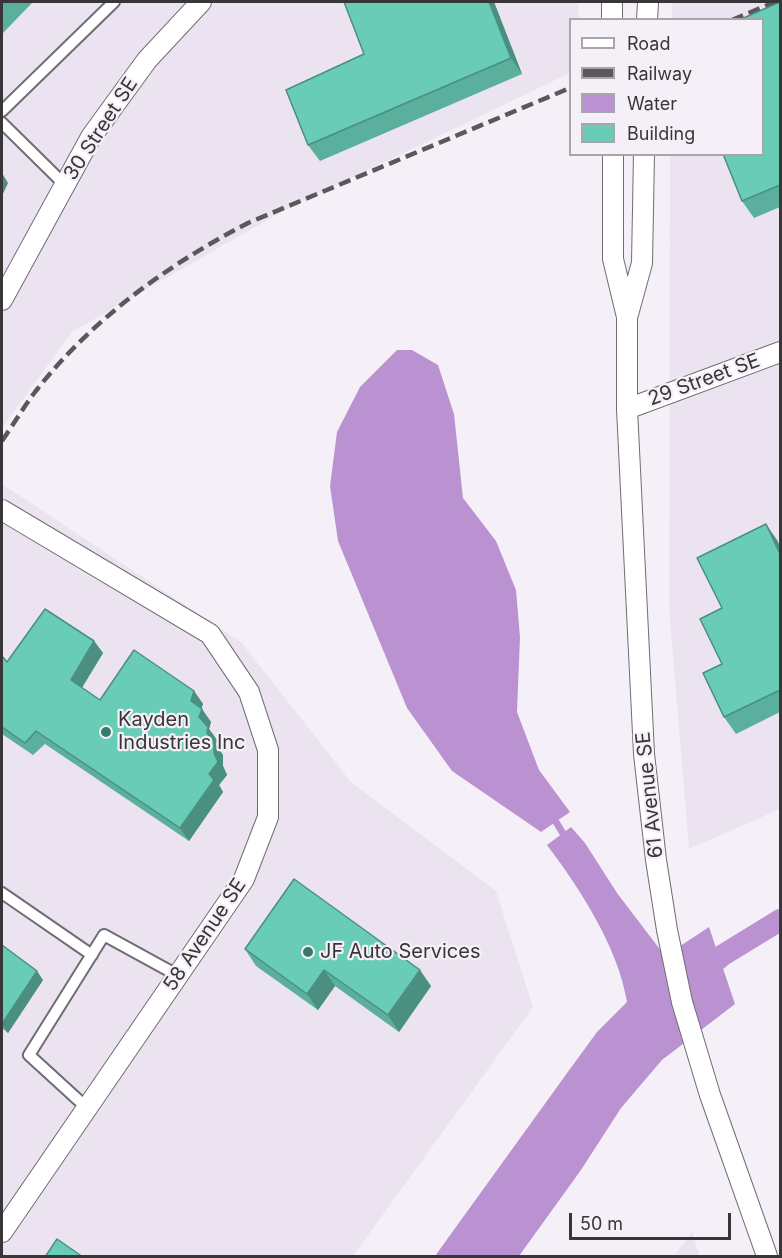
<!DOCTYPE html>
<html>
<head>
<meta charset="utf-8">
<style>
	body { margin:0 }
	#map { position:relative; width:782px; height:1258px; overflow:hidden; background:#f5f0f7; font-family:Inter,sans-serif }
	canvas { display:block }
	.frame { position:absolute; inset:0; border:3px solid #383639; pointer-events:none }
	.legend { position:absolute; left:569px; top:18px; width:195px; height:138px; box-sizing:border-box; background:#f5f0f7; border:2px solid #a9a6ab; margin:0; padding:8px 10px; list-style:none; font-size:18px; color:#383639 }
	.legend li { display:flex; align-items:center; gap:12px; height:30px }
	.legend b { width:30px; border:2px solid #a9a6ab }
	.scale { position:absolute; left:569px; top:1213px; width:162px; height:27px; box-sizing:border-box; border:3px solid #383639; border-top:0; padding-left:8px; font-size:18px; line-height:21px; white-space:nowrap; color:#383639; -webkit-text-stroke:4px #f5f0f7; paint-order:stroke }
</style>
</head>
<body>
<div id="map">
<canvas width="782" height="1258"></canvas>
<div class="frame"></div>
<ul class="legend">
<li><b style="height:8px;background:#fff"></b>Road</li>
<li><b style="height:8px;background:#5a585b"></b>Railway</li>
<li><b style="height:16px;background:#bb92d1"></b>Water</li>
<li><b style="height:16px;background:#69ccb6"></b>Building</li>
</ul>
<div class="scale">50 m</div>
</div>
<script>
const c = document.querySelector('canvas').getContext('2d');
c.lineJoin = 'round';
function fill(path, color) {
  c.fillStyle = color;
  c.fill(path, 'evenodd');
}
function strokePath(path, color, width, dash) {
  c.strokeStyle = color;
  c.lineWidth = width;
  c.lineCap = dash ? 'butt' : 'round';
  c.setLineDash(dash || []);
  c.stroke(path);
}
function label(font, color, halo, rows, align = 'center') {
  c.font = font + ' Inter,sans-serif';
  c.lineWidth = 4.5;
  c.setLineDash([]);
  c.textBaseline = 'middle';
  c.strokeStyle = halo;
  c.fillStyle = color;
  for (const [text, x, y, turn = 0] of rows) {
    c.save();
    c.translate(x, y);
    c.rotate((+turn || 0) * Math.PI / 180);
    c.textAlign = isNaN(turn) ? turn : align;
    if (halo) c.strokeText(text, 0, 0);
    c.fillText(text, 0, 0);
    c.restore();
  }
}
const built = new Path2D(`
	M2,2H578L579,19L570,20V73L283,211L72,332L2,428Z
	M672,2H780V809L689,849L669,608L670,155L762,154V20L672,19Z
	M2,484L241,642L351,782L496,891L533,1007L353,1256H2Z
	M692,1232L700,1256H674Z`);
const water = new Path2D(`
	M397,350H412L438,365L454,414L463,498L496,541L516,590L520,637L517,712L539,770L570,812L541,832L452,771L407,708L338,541L330,486L337,432L360,387Z
	M571,827L585,843L617,893L665,956L709,927L735,1004L662,1060L621,1108L581,1170L519,1256H435L570,1069L597,1032L627,1002C618,947 580,889 547,845Z`);
const stream = new Path2D(`
	M556,822L567,840`);
const canal = new Path2D(`
	M696,977L723,955L780,920`);
const lane = new Path2D(`
	M2,111L114,2
	M2,123L65,185
	M2,893L92,955
	M87,1108L29,1055L104,935L177,975`);
const street = new Path2D(`
	M612,2V20
	M647,20L648,2
	M613,154V259L627,317V409L644,754L656,860L667,930L682,1002L710,1095L767,1256
	M2,300L91,137L147,60L201,2
	M628,314L642,263L644,154
	M627,409L780,352
	M2,510L210,634L249,692L268,750V817L244,879L2,1232`);
const rail = new Path2D(`
	M732,20L775,2
	M2,441C13,425 23,408 35,392C91,320 167,265 248,223L570,88`);
const wall = new Path2D(`
	M2,2H33L2,34Z
	M344,2H494L522,74L320,161L308,145L364,54Z
	M780,2V207L754,218L742,201Z
	M777,540L780,547V712L736,734L724,717L722,664Z
	M94,641L103,653L82,688L100,700L194,691L203,704L201,708L211,722L209,729L217,740L216,745L223,755V766L227,775L219,785L223,792L189,841L45,744L33,755L2,734V656L7,662Z
	M2,945L43,980L8,1033L2,1028Z
	M245,949L431,986L399,1032L335,986L318,1010L256,966Z`);
const shadedWall = new Path2D(`
	M489,2H494L522,74L511,58Z
	M2,173L8,183L2,196Z
	M766,524L777,540L780,547V554Z
	M94,641L103,653L79,692L71,680Z
	M194,691L203,704L200,713L191,701Z
	M202,709L211,722L209,729L217,740L216,745L223,755V766L227,775L219,785L223,792L189,841L180,828L209,774L207,733L199,717Z
	M324,970L335,986L318,1010L307,994Z
	M420,970L431,986L399,1032L388,1015Z
	M37,971L43,980L8,1033L2,1024Z`);
const building = new Path2D(`
	M344,2H489L511,58L308,145L286,90L364,54Z
	M780,2V185L742,201L723,154H762V20H739Z
	M766,524L780,554V690L724,717L703,673L722,664L700,619L722,608L697,558Z
	M45,609L94,641L71,680L100,700L134,650L194,691L191,701L202,709L199,717L208,727L207,733L214,742V753L218,762L209,774L214,780L180,828L36,731L25,743L2,727V656L7,662Z
	M294,879L420,970L388,1015L324,970L307,994L245,949Z
	M2,945L37,971L2,1024Z
	M57,1239L83,1257H45Z`);
const markers = [
	[106,732,6,"#37796b"],
	[308,952,6,"#37796b"]
];
const streetNames = [
	["30 Street SE",101,129,-57],
	["29 Street SE",704,380,-20],
	["61 Avenue SE",650,795,-96],
	["58 Avenue SE",205,935,-56]
];
const poiNames = [
	["Kayden",118,720],
	["Industries Inc",118,743],
	["JF Auto Services",320,952]
];
fill(built, '#ece3f1');
fill(water, '#bb92d1');
strokePath(stream, '#bb92d1', 7);
strokePath(canal, '#bb92d1', 22);
strokePath(lane, '#706c73', 14);
strokePath(street, '#706c73', 22);
strokePath(lane, '#fff', 10);
strokePath(street, '#fff', 20);
strokePath(rail, '#5a585b', 4.5, [12, 6]);
fill(wall, '#5aaf9d');
fill(shadedWall, '#4a8f7f');
fill(building, '#69ccb6');
strokePath(building, '#4a8f7f', 1.5);
for (const [x, y, r, color] of markers) {
  const dot = new Path2D();
  dot.arc(x, y, r, 0, 2 * Math.PI);
  c.fillStyle = color;
  c.fill(dot);
  strokePath(dot, '#f5f0f7', 2);
}
label('20px', '#383639', '#f5f0f7', streetNames);
label('20px', '#383639', '#f5f0f7', poiNames, 'left');
</script>
</body>
</html>
